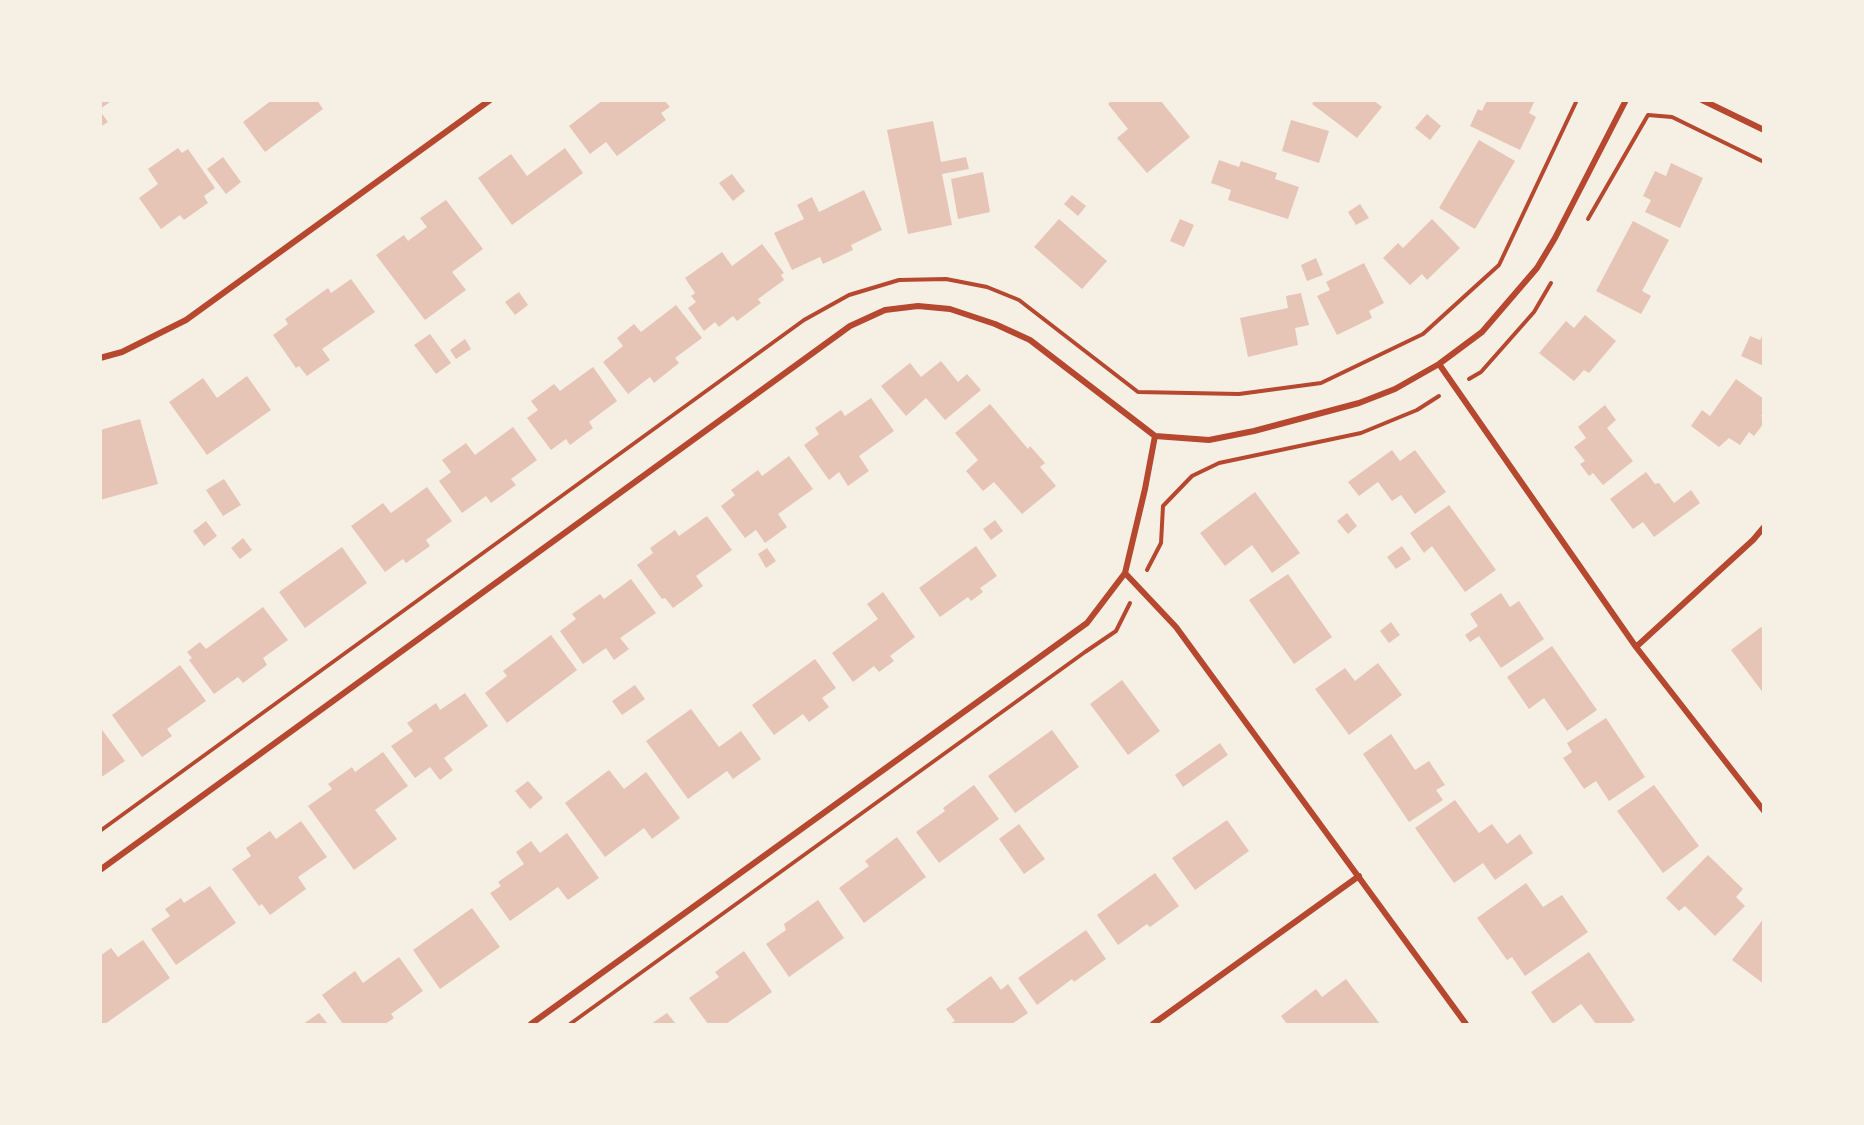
<!DOCTYPE html>
<html>
<head>
<meta charset="utf-8">
<style>
	body { margin:0 }
	#map { position:relative; width:1864px; height:1125px; overflow:hidden; background:#f6efe4; font-family:"DejaVu Sans",sans-serif }
	canvas { display:block }
	.frame { position:absolute; inset:0; border:102px solid #f6efe4; pointer-events:none }
</style>
</head>
<body>
<div id="map">
<canvas width="1864" height="1125"></canvas>
<div class="frame"></div>
</div>
<script>
const c = document.querySelector('canvas').getContext('2d');
c.lineJoin = 'round';
function fill(path, color) {
  c.fillStyle = color;
  c.fill(path, 'evenodd');
}
function strokePath(path, color, width, dash) {
  c.strokeStyle = color;
  c.lineWidth = width;
  c.lineCap = dash ? 'butt' : 'round';
  c.setLineDash(dash || []);
  c.stroke(path);
}
const building = new Path2D(`
	M100,100H113L100,109Z
	M272,100H317L323,109L265,152L243,122Z
	M603,100H664L670,107L661,113L666,120L617,156L606,142L590,154L569,126Z
	M1112,100H1160L1190,137L1147,173L1117,138L1128,129L1108,104Z
	M1315,100H1373L1382,107L1357,138L1312,104Z
	M1487,100H1535L1529,113L1536,117L1520,150L1470,126L1478,109L1482,111Z
	M100,111L108,122L100,127Z
	M1427,114L1441,126L1430,140L1415,128Z
	M1291,120L1329,131L1319,163L1282,151Z
	M933,121L941,162L966,157L969,169L942,174L952,225L908,234L887,130Z
	M1479,140L1515,161L1475,229L1439,208Z
	M178,148L182,153L188,149L215,188L204,196L208,203L184,220L180,215L161,229L139,198L158,184L148,169Z
	M565,148L583,173L512,225L478,178L511,154L527,176Z
	M223,157L241,182L226,194L207,169Z
	M1219,160L1239,167L1241,161L1277,173L1275,179L1299,187L1288,219L1228,200L1231,190L1211,183Z
	M1671,163L1703,178L1680,228L1645,212L1651,200L1643,196L1655,171L1666,176Z
	M983,172L990,212L958,219L951,179Z
	M732,174L745,191L733,201L719,183Z
	M864,190L882,230L851,245L853,250L823,264L820,257L792,270L774,233L804,219L797,205L812,197L819,212Z
	M1072,195L1086,206L1078,216L1064,204Z
	M446,200L483,249L452,272L466,290L425,320L376,255L404,235L408,241L427,227L420,218Z
	M1360,204L1369,218L1356,225L1348,212Z
	M1059,219L1107,261L1082,289L1034,247Z
	M1180,219L1194,225L1184,247L1170,241Z
	M1432,219L1460,248L1427,280L1422,274L1410,285L1383,258L1398,243L1403,248Z
	M1633,221L1669,240L1642,291L1651,296L1641,314L1596,291Z
	M762,244L784,273L781,275L784,280L758,299L761,303L737,321L733,316L719,327L715,322L704,331L688,308L696,302L691,296L695,293L685,278L722,252L732,266Z
	M1316,258L1323,275L1307,281L1301,265Z
	M1364,263L1384,303L1369,311L1372,318L1337,335L1317,296L1330,290L1326,282Z
	M351,279L375,312L322,349L330,360L307,376L299,366L296,368L273,335L288,324L285,319L328,288L331,293Z
	M519,292L528,305L515,315L505,302Z
	M1301,293L1309,325L1295,328L1298,345L1248,357L1240,318L1288,308L1286,296Z
	M676,305L702,338L675,358L679,363L654,383L650,377L628,394L603,362L623,346L617,338L634,324L641,332Z
	M1585,315L1616,341L1589,373L1584,370L1574,381L1539,353L1566,321L1574,328Z
	M1764,332V366L1741,356L1750,336L1760,340Z
	M430,334L451,363L436,374L414,345Z
	M465,339L471,349L456,359L450,350Z
	M941,361L958,382L967,374L981,390L945,420L926,398L906,416L881,386L910,363L921,377Z
	M593,367L617,401L589,422L593,428L570,445L566,439L551,450L527,418L538,410L531,401L554,384L560,391Z
	M247,376L271,410L207,455L169,402L203,378L217,398Z
	M1736,379L1764,399V412L1761,416L1764,418V423L1754,436L1749,432L1740,445L1729,438L1719,447L1691,426L1702,410L1710,416Z
	M871,398L894,431L859,456L869,471L848,486L839,472L829,480L804,445L819,434L815,428L841,410L845,416Z
	M990,404L1028,449L1030,446L1045,463L1040,467L1056,486L1022,514L994,482L983,491L966,471L978,460L955,433Z
	M1605,405L1616,420L1607,428L1633,461L1603,485L1593,473L1589,476L1580,464L1585,461L1574,447L1586,438L1578,427Z
	M140,419L158,484L100,500V430Z
	M513,427L537,460L511,479L516,485L491,503L486,496L462,513L439,481L451,472L442,460L466,443L475,455Z
	M1392,450L1400,461L1415,450L1446,492L1415,514L1401,495L1392,501L1378,482L1359,496L1348,482Z
	M789,456L813,489L778,514L787,527L765,543L756,530L745,538L721,506L735,495L731,490L758,470L762,476Z
	M1646,472L1655,484L1659,483L1674,503L1691,490L1700,503L1654,537L1643,522L1633,529L1610,499Z
	M224,479L241,505L223,516L206,490Z
	M427,487L452,521L426,540L430,546L406,563L403,559L385,572L351,526L383,503L391,513Z
	M1255,492L1300,553L1272,573L1252,545L1225,566L1200,533Z
	M1449,505L1496,570L1465,592L1432,546L1424,553L1410,533Z
	M1347,513L1357,526L1348,534L1337,521Z
	M707,516L732,550L696,576L703,586L673,608L665,598L662,599L637,565L653,553L650,548L675,530L679,536Z
	M995,520L1003,531L991,540L983,529Z
	M206,521L217,536L204,546L193,531Z
	M243,538L252,550L240,559L231,548Z
	M976,546L997,576L980,588L983,592L971,601L968,597L940,617L919,588Z
	M1402,546L1411,559L1396,569L1387,557Z
	M342,547L367,583L305,628L279,592Z
	M767,548L776,561L766,568L758,554Z
	M1288,574L1332,637L1294,664L1249,600Z
	M631,579L656,613L620,638L629,649L614,660L606,648L583,664L560,631L576,619L572,614L600,594L604,599Z
	M883,592L915,637L890,656L894,661L879,672L874,666L853,682L832,653L878,619L867,604Z
	M1501,593L1510,607L1519,601L1544,639L1501,668L1479,636L1470,642L1465,635L1478,626L1470,614Z
	M263,607L288,640L263,658L267,665L243,683L238,677L214,694L189,660L192,658L187,652L200,642L206,649Z
	M1391,622L1400,635L1389,643L1380,631Z
	M1761,627L1764,630V694L1731,650Z
	M551,635L577,670L507,723L485,693L507,676L503,671Z
	M1552,646L1597,710L1567,731L1544,698L1529,709L1507,677Z
	M815,659L836,688L822,698L829,707L809,722L803,714L774,735L752,705Z
	M1378,663L1402,695L1349,735L1315,689L1345,668L1355,681Z
	M180,665L206,701L167,729L172,736L142,757L112,715Z
	M1122,680L1160,731L1128,755L1090,704Z
	M635,685L645,699L622,715L612,701Z
	M465,693L488,726L444,758L453,770L440,780L430,767L415,778L391,746L413,731L407,723L436,703L440,710Z
	M691,709L719,747L741,731L761,759L733,779L727,771L688,799L646,741Z
	M1606,718L1645,777L1609,801L1596,781L1584,789L1563,758L1572,752L1567,743Z
	M100,727L125,761L100,778Z
	M1052,730L1079,767L1015,813L988,776Z
	M1391,734L1415,770L1429,761L1445,785L1436,790L1443,800L1409,822L1363,754Z
	M1220,743L1228,755L1183,787L1175,775Z
	M383,752L408,786L375,810L397,839L354,870L308,806L332,789L328,784L352,767L355,772Z
	M609,770L624,789L646,772L680,818L652,839L644,828L605,857L565,803Z
	M528,781L543,798L530,809L515,791Z
	M974,785L999,819L939,863L916,832L945,811L943,808Z
	M1654,785L1699,846L1663,873L1617,811Z
	M1455,800L1479,833L1492,824L1507,844L1520,834L1533,853L1495,880L1483,863L1454,883L1415,828Z
	M1227,820L1249,851L1195,890L1172,858Z
	M301,821L327,857L298,877L306,889L270,915L262,904L259,906L232,869L251,856L246,848L270,831L276,839Z
	M1019,824L1045,859L1024,874L999,839Z
	M567,833L599,878L568,900L558,887L510,921L490,893L501,886L498,882L524,864L516,852L531,841L540,853Z
	M897,837L926,877L864,923L839,888L869,866L865,861Z
	M1708,855L1743,889L1736,897L1745,906L1715,936L1685,906L1679,911L1666,898Z
	M1155,873L1179,906L1150,927L1147,924L1118,945L1097,915Z
	M1526,883L1543,907L1562,895L1588,932L1525,976L1512,957L1507,960L1477,918Z
	M210,886L236,923L176,965L151,929L170,916L165,909L181,898L184,903Z
	M818,900L844,938L789,977L766,944L786,930L784,924Z
	M472,908L500,947L440,989L413,950Z
	M1764,918V984L1732,960Z
	M1086,930L1106,959L1074,982L1072,979L1037,1005L1018,978Z
	M143,940L170,978L105,1024H100V956L111,948L118,957Z
	M744,951L772,992L726,1024H708L689,998L719,977L715,972Z
	M1589,952L1635,1020L1629,1024H1596L1581,1004L1553,1024L1531,992Z
	M399,957L423,991L391,1014L394,1018L385,1024H343L322,995L355,971L363,983Z
	M991,976L1001,990L1008,984L1028,1013L1012,1024H950L955,1021L946,1009Z
	M1346,979L1380,1024H1287L1281,1016L1316,989L1322,997Z
	M319,1013L328,1024H303Z
	M667,1013L676,1024H651Z`);
const path = new Path2D(`
	M1588,219L1648,115L1672,117L1764,162
	M1469,379L1481,372L1534,312L1551,283
	M1147,570L1161,543L1163,506L1192,476L1219,463L1361,433L1417,410L1439,396
	M100,831L804,320L849,295L899,280L946,279L987,287L1019,300L1138,392L1239,394L1321,383L1423,334L1499,265L1577,100
	M570,1024L1085,652L1116,631L1130,603`);
const minor = new Path2D(`
	M1702,100L1764,130
	M100,358L122,352L186,320L490,100
	M1439,364L1636,647L1764,811
	M1155,436L1209,440L1254,431L1359,403L1395,389L1439,364L1482,332L1537,268L1555,238L1626,100
	M1125,573L1176,627L1466,1024
	M1636,647L1753,540L1764,527
	M100,870L850,326L885,310L918,306L950,309L995,324L1030,340L1155,436
	M531,1024L1087,623L1125,573L1145,489L1155,436
	M1153,1024L1359,876`);
fill(building, '#e6c5b7');
strokePath(path, '#b5482f', 4);
strokePath(minor, '#b5482f', 6);
</script>
</body>
</html>
